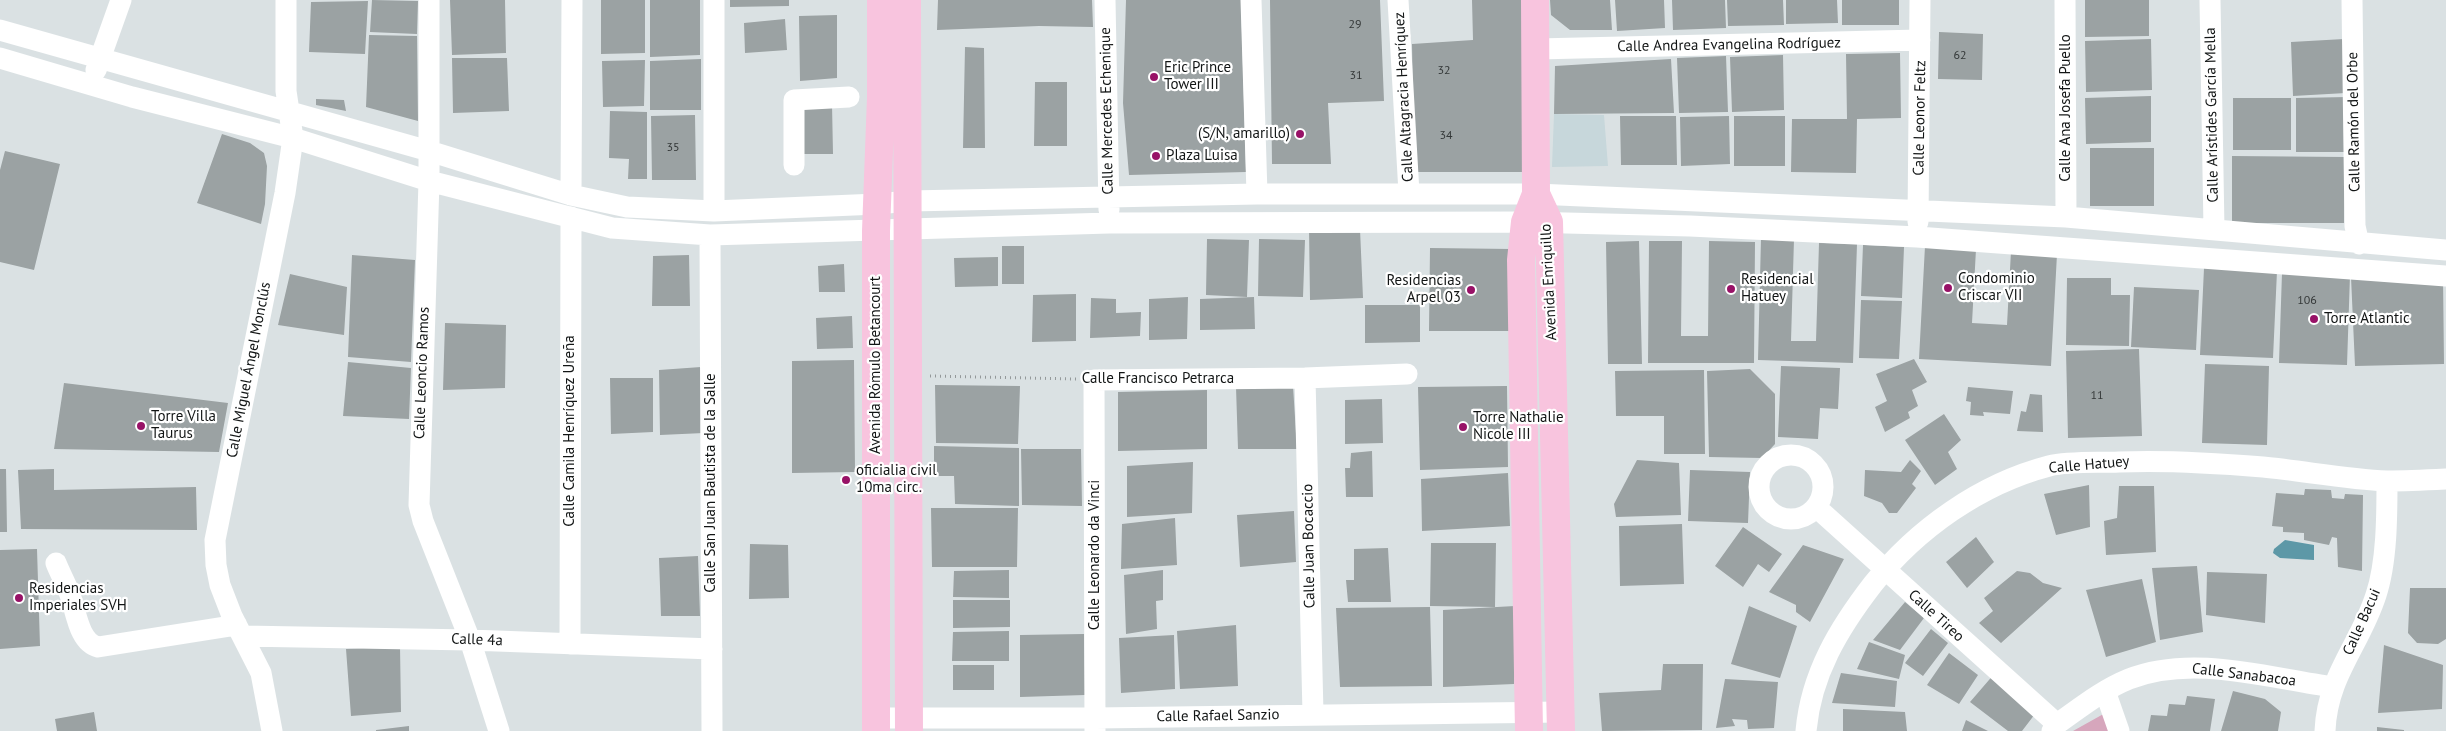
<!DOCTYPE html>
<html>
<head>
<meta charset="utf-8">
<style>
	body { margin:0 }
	canvas { display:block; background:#dae1e3 }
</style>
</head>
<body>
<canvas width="2446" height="731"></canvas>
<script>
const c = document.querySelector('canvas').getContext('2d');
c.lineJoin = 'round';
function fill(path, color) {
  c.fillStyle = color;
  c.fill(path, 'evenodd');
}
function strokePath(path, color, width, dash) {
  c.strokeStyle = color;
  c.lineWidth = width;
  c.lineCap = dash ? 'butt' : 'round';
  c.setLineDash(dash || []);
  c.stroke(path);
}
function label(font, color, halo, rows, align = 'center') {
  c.font = font + ' "PT Sans",sans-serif';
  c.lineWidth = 4.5;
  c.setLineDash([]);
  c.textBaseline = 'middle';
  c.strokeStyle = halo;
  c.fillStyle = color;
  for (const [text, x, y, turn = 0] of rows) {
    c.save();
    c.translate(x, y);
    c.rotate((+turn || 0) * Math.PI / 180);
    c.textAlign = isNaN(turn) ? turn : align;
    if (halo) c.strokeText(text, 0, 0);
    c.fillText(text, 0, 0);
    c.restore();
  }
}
const built = new Path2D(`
	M1554,114L1604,115L1608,166L1552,167Z`);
const green = new Path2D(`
	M2107,712L2112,731H2073Z`);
const water = new Path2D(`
	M2285,540L2314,545V560L2280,558L2273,553L2274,549Z`);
const building = new Path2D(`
	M372,0L418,1L417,34L370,32Z
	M450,0H505L506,53L452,55Z
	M601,0H645V53L601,54Z
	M650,0H700V55L650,57Z
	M730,0H789V6L730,7Z
	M938,0H1092L1093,27L1039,26L937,30Z
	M1126,0H1241L1246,172L1129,175L1123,103Z
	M1270,0H1380L1384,101L1328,103L1331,164H1272Z
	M1472,0H1522L1528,172H1414L1412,44L1473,40Z
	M1550,0H1610L1612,30H1570L1551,15Z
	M1615,0H1664L1665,28L1617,31Z
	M1672,0H1725L1726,28L1673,30Z
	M1727,0H1783L1784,25L1728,26Z
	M1786,0H1837L1838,23L1786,24Z
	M1842,0H1899V25H1842Z
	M2085,0H2149V36L2085,37Z
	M368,1L365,54L309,52L311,2Z
	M837,15V78L800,81L799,16Z
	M785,19L787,50L745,53L744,23Z
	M1939,32L1983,34L1982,80L1938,79Z
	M369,35L417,36L418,121L366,107Z
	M2151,39L2152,90L2086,92L2085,41Z
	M2344,39L2346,93L2293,96L2291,42Z
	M965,47L984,48L985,148H963Z
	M1900,53L1901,118L1857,119L1856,173L1791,172L1792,119H1847L1846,54Z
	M1783,55L1784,110L1732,112L1730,57Z
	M1726,56L1728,112L1679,113L1677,58Z
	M452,58H507L509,111L453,113Z
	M701,59V110H650V61Z
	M1671,59L1674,113L1554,114L1555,66Z
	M645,60L644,106L603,107L602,61Z
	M1035,82H1067V146H1034Z
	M2151,96V142L2086,144L2085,98Z
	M2348,97V152H2296V98Z
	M2233,98H2291V150H2233Z
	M316,99L344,100L346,111L316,105Z
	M832,104L833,154H801L800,105Z
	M610,111L647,112V179H628L629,159L609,158Z
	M695,115L696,180H652L651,116Z
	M1620,116H1676L1677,165H1621Z
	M1729,116L1730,164L1681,166L1680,117Z
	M1734,116H1785V166H1734Z
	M222,134L250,143L264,153L267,166L265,204L261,224L197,203Z
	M2090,148H2154V206H2090Z
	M5,151L60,164L34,270L0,262V170Z
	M2232,156L2345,157L2344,223H2232Z
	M1309,228L1360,229L1363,298L1310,300Z
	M1761,238L1794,239L1791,341H1816L1819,243L1857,244L1853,363L1758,360Z
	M1207,239L1249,240L1247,297L1206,295Z
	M1259,239L1305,240L1303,297L1258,296Z
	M1639,241L1642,364H1608L1606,242Z
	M1649,241H1682L1681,336H1708L1709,241L1755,242L1754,363H1648Z
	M1863,245L1904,247L1902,298L1861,296Z
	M1002,246H1024V284H1002Z
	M1925,246L1976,249L1972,323L2007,325L2011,251L2057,254L2051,366L1919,359Z
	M1430,248L1512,249L1511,331H1429Z
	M352,255L415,260L411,362L348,357Z
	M689,255L690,306H652L653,256Z
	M998,257V286L955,287L954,258Z
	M844,264L845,292H819L818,266Z
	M2204,268L2277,271L2273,358L2200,355Z
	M2282,273L2350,275L2347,365L2279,363Z
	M290,274L347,287L344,335L278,325Z
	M2443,276L2444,364L2355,366L2351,277Z
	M2067,278H2111V295H2130L2129,346L2066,345Z
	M2134,287L2199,290L2196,350L2131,347Z
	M1076,294V341L1032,342L1033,295Z
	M1188,297L1187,339L1149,340V299Z
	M1254,297L1255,329L1200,330V299Z
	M1091,298L1116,299V313L1141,312L1140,336L1090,338Z
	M1861,300L1902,301L1899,359L1859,358Z
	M1365,305H1420V342L1365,343Z
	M852,316L853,348L817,349L816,318Z
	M445,323L506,325L505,388L443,390Z
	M2139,349L2142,436L2068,438L2066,351Z
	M1914,359L1927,382L1912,390L1918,406L1908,412L1910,418L1885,432L1875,407L1887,401L1876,374Z
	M854,360L855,472L792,473V361Z
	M348,362L411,368L409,419L343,416Z
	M2205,364L2269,366L2267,445L2202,443Z
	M1781,366L1840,368L1838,409L1820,408L1818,439L1778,437Z
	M701,367L704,433L660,435L659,370Z
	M1750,369L1775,394V444L1762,458L1709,457L1707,371Z
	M1704,370L1705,454H1664V416H1616L1615,371Z
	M610,378H653V432L611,434Z
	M64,383L228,403L219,452L54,449Z
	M935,385L1020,386L1018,444L936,443Z
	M1293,386L1297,449H1238L1236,387Z
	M1507,386L1508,467L1420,470L1418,387Z
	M1968,387L2013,391L2010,414L1983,412L1984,416L1970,415L1971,402L1966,401Z
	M1207,390V449L1118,451V392Z
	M2030,394L2042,395L2043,432L2017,431L2021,411L2026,412Z
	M1382,399L1383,443L1345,444V400Z
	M1944,414L1961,440L1948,452L1957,469L1935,485L1905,440Z
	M934,446L1019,448V506L955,504L954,476H934Z
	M1021,449H1081L1082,506L1022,505Z
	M1372,451L1373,497H1346L1345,468H1350L1351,453Z
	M1637,460L1679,463L1681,515L1616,517L1614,504Z
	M1910,460L1921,471L1912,484L1916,488L1897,513H1889L1882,503L1864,496L1865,470L1901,472Z
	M1193,462L1192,513L1127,517V466Z
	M0,469H6L7,532H0Z
	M54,469V490L196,487L197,530L21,529L18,470Z
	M1690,470L1750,472L1748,523L1688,521Z
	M1508,473L1510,526L1422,531L1421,479Z
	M2089,485L2090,527L2056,535L2044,494Z
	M2119,486H2154L2156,552L2106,555L2104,521L2117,518Z
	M2305,489L2331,490L2332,498L2344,499L2345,494L2363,495L2362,571L2338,567L2337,538L2332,537L2329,545L2304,540V533L2283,532V527L2272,526L2276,493L2304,495Z
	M931,508H1018L1017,567H932Z
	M1294,511L1296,562L1240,567L1237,515Z
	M1175,518L1177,565L1121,569L1122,524Z
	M1682,524L1684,584L1620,586L1619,526Z
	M1743,527L1782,554L1769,572L1758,564L1743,587L1715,566Z
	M1976,537L1994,562L1967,588L1946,562Z
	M1431,543H1496L1495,607L1430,606Z
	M750,544L788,545L789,598L749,599Z
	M1803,545L1844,559L1810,622L1796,612V605L1769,592Z
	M1388,548L1391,602H1348L1346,580H1354V549Z
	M37,549L40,646L0,649V550Z
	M698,556L700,616H661L659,558Z
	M2197,566L2203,632L2160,640L2152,568Z
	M1009,570V598L953,597L954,571Z
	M1163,570V600L1156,601L1157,629L1126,634L1124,575Z
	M2017,571L2030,573L2043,583L2062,588L2001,643L1979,623L1993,611L1984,598Z
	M2207,572L2267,574L2265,623L2206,615Z
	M2142,579L2156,642L2106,657L2086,590Z
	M2410,588H2446V639L2438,644L2417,643L2408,633Z
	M953,600H1010V627L953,628Z
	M1905,602L1924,618L1900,650L1873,640Z
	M1515,606L1514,684L1443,687V610Z
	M1749,606L1797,626L1780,678L1731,664Z
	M1430,607L1432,686L1340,687L1336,608Z
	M1236,625L1238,686L1180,689L1177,631Z
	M1931,629L1948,643L1923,676L1905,663Z
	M1009,631V661H952L953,632Z
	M1084,634L1085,695L1020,697V635Z
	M1174,635L1175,689L1121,693L1119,638Z
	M1869,642L1905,655L1899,679L1857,669Z
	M2384,645L2443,665L2442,709L2378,713Z
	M400,646L401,712L351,716L346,649Z
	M1949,653L1978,675L1959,704L1927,685Z
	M1663,664H1703L1702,730L1602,731L1599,693L1661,690Z
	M953,665H994V690H953Z
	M1841,673L1897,681L1895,707L1832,703Z
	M1995,673L2035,714L2022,731H2008L1970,702Z
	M1725,679L1778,682L1774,728L1748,729L1747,720L1732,719L1735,726L1716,728Z
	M2233,691L2265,699L2281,712L2278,731H2221Z
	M2187,696L2215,699L2210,731H2148L2151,715L2167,716L2169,704L2185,705Z
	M1843,709L1905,712L1907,731H1843Z
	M94,712L97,731H57L55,719Z
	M1966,720L1988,731H1962Z
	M409,726V731H376V730Z
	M2377,727L2404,730V731H2377Z`);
const path = new Path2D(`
	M930,376L1076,379`);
const minor = new Path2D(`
	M429,0V181L419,505L423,521L470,640L499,731
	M1105,0L1109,210
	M1251,0L1257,194
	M1398,0L1409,193
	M2065,0L2066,217
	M2210,0L2214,229
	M2352,0L2355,226L2359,244
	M0,30L429,151L571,195L627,207L714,211L877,204L909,201L1257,194H1536L2066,217L2446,250
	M1537,49L1920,40
	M0,58L132,97L293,138L429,181L612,228L710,235L1109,223L1525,222L1690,226L1917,237L2446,276
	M96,70L121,0
	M794,165V100L849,97
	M571,195L572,0
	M714,211V0
	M1918,222L1920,0
	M710,235L712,731
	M1305,378L1313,714
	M1759 487a32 32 0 1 1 64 0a32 32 0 1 1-64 0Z
	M1816,507L2057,724
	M56,563C60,573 65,582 69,592C76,609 78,642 98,647L237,625
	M243,636L470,640L712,649
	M570,644L571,217
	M2105,691L2119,731
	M876,718H1095L1561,712
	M272,731L261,673L232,616L220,585L216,565L215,540L285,193L293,138L286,91V0
	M1095,731L1094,380L1305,378L1407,374
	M1806,731C1811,674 1839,628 1873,584C1917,529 1980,484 2049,466C2070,461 2097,463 2119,462C2167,460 2215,463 2263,467C2304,471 2346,479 2387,481C2407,481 2427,480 2446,479
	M2052,731L2057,724C2080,708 2102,690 2129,679C2193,654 2267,678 2333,687
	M2325,731C2327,676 2360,645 2376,595C2387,562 2387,515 2387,481`);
const major = new Path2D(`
	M907,0L909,731
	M1536,194L1549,222L1561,731
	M876,731V231L881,97V0
	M1529,731L1521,260L1525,222L1536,194L1535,0`);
const markers = [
	[1154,77,5,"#981267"],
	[1300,134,5,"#981267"],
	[1156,156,5,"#981267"],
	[1948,288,5,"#981267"],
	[1731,289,5,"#981267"],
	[1471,290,5,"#981267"],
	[2314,319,5,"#981267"],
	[141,426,5,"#981267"],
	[1463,427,5,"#981267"],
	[846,480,5,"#981267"],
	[19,598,5,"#981267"]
];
const numberNames = [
	["29",1355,25],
	["62",1960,56],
	["32",1444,71],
	["31",1356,76],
	["34",1446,136],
	["35",673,148],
	["106",2307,301],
	["11",2097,396]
];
const streetNames = [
	["Calle Andrea Evangelina Rodríguez",1729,45,-1],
	["Calle Altagracia Henríquez",1404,97,-93],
	["Calle Ana Josefa Puello",2066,108,-90],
	["Calle Mercedes Echenique",1107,111,-91],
	["Calle Arístides García Mella",2212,115,-91],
	["Calle Leonor Feltz",1920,118,-89],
	["Calle Ramón del Orbe",2354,122,-91],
	["Avenida Enriquillo",1549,282,-93],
	["Avenida Rómulo Betancourt",876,365,-90],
	["Calle Miguel Ángel Monclús",249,370,-79],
	["Calle Leoncio Ramos",422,373,-88],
	["Calle Francisco Petrarca",1158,379],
	["Calle Camila Henríquez Ureña",570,431,-90],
	["Calle Hatuey",2089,465,-5],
	["Calle San Juan Bautista de la Salle",711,483,-90],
	["Calle Juan Bocaccio",1309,546,-91],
	["Calle Leonardo da Vinci",1095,555,-90],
	["Calle Tireo",1936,616,42],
	["Calle Bacui",2362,622,-66],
	["Calle 4a",477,640,2],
	["Calle Sanabacoa",2244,675,7],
	["Calle Rafael Sanzio",1218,716,-1]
];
const poiNames = [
	["Eric Prince",1164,68],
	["Tower III",1164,85],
	["(S/N, amarillo)",1290,134,"right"],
	["Plaza Luisa",1166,156],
	["Condominio",1958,279],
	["Criscar VII",1958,296],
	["Residencial",1741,280],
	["Hatuey",1741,297],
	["Residencias",1461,281,"right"],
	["Arpel 03",1461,298,"right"],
	["Torre Atlantic",2324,319],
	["Torre Villa",151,417],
	["Taurus",151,434],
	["Torre Nathalie",1473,418],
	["Nicole III",1473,435],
	["oficialia civil",856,471],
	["10ma circ.",856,488],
	["Residencias",29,589],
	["Imperiales SVH",29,606]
];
fill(built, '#c7d7db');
fill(green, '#d6a6bc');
fill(water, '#5d98a7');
fill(building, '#9ba2a3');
strokePath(path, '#939899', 3, [1, 4]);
strokePath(minor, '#fff', 21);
strokePath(major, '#f8c4de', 28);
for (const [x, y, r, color] of markers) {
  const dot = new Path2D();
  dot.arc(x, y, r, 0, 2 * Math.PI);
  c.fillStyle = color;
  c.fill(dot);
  strokePath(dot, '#fff', 2);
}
label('12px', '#343838', null, numberNames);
label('15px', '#121515', '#fff', streetNames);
label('15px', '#121515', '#fff', poiNames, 'left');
</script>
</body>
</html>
